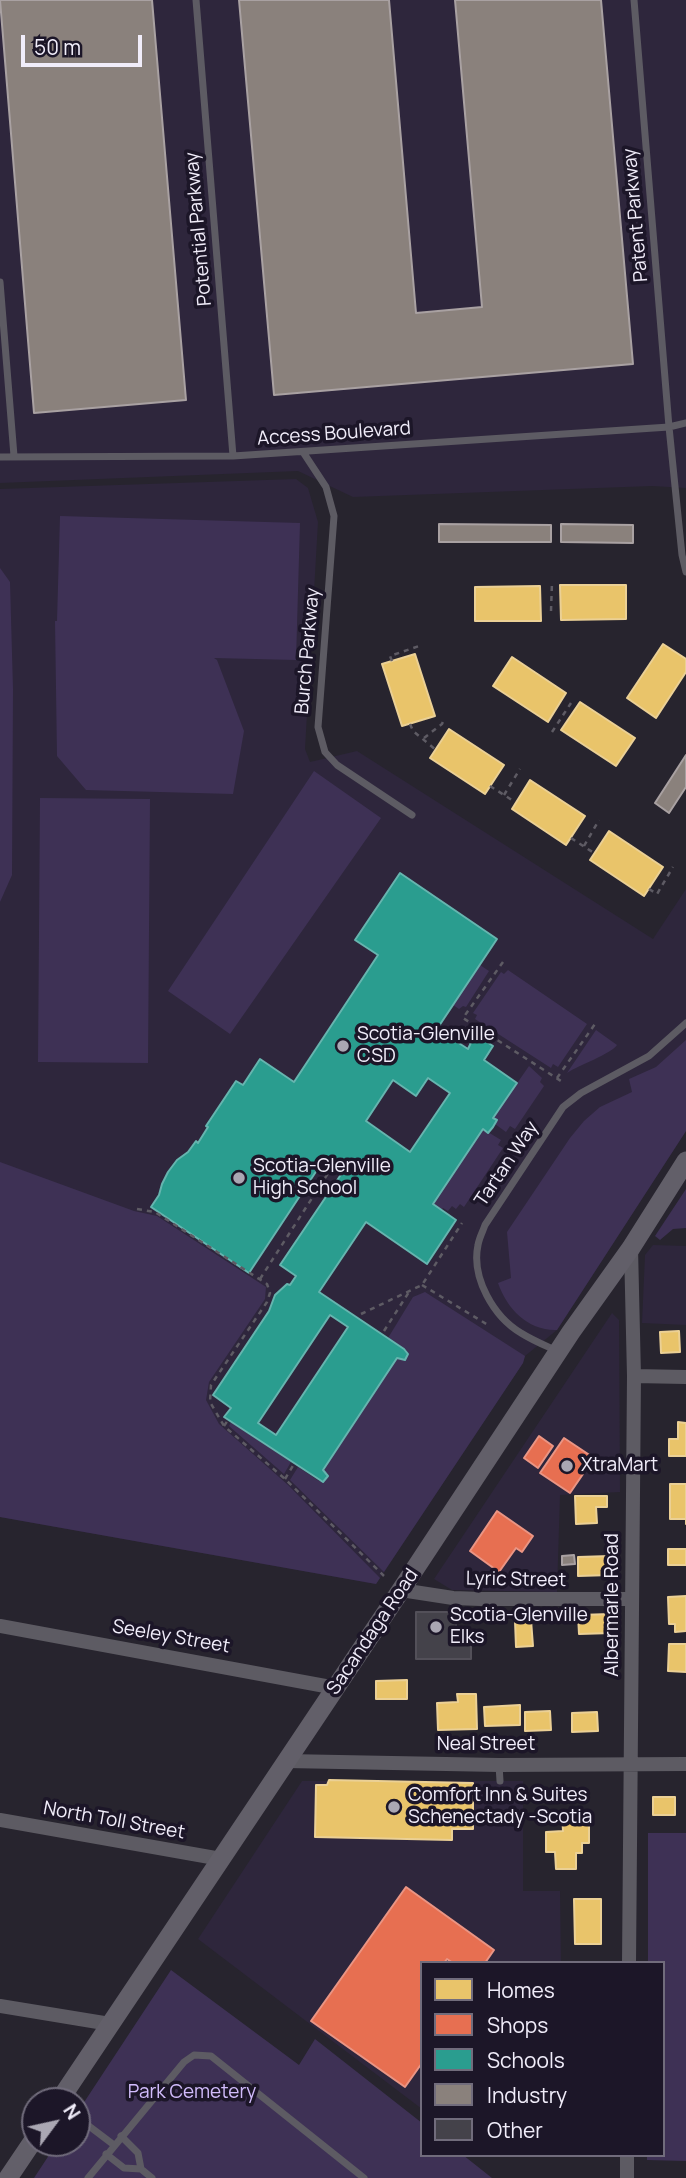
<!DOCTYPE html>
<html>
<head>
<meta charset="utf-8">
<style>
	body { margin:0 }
	#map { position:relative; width:686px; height:2178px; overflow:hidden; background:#27242e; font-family:Manrope,sans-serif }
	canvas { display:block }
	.legend { position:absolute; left:420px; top:1961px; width:245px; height:196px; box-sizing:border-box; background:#1c1628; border:2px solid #716c7c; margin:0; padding:9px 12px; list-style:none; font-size:21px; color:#f1edfa }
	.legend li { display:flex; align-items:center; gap:14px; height:35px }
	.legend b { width:35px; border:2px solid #716c7c }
	.north { position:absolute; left:21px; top:2087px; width:70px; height:70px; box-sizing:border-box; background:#1c1628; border:2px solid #716c7c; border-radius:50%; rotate:57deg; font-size:19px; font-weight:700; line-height:28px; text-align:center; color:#f1edfa }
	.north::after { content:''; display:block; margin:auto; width:24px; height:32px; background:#aaa7b3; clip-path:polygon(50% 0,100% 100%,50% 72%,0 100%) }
	.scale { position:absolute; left:21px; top:35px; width:121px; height:32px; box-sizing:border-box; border:4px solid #f1edfa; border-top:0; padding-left:9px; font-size:21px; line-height:24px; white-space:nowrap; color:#f1edfa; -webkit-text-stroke:5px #1c1628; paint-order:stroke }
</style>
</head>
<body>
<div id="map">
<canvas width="686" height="2178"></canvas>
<ul class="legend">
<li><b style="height:19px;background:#e9c46a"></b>Homes</li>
<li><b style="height:19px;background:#e76f51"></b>Shops</li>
<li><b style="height:19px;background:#2a9d8f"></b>Schools</li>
<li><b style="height:19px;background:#8a817c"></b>Industry</li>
<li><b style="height:19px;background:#44424a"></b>Other</li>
</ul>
<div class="north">N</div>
<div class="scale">50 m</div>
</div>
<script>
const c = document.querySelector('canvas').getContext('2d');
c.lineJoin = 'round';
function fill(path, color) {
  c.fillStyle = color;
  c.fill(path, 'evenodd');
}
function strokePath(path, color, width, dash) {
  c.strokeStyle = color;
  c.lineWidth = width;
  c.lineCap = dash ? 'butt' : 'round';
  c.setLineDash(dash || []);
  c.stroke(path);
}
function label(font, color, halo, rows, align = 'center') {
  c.font = font + ' Manrope,sans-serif';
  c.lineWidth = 7;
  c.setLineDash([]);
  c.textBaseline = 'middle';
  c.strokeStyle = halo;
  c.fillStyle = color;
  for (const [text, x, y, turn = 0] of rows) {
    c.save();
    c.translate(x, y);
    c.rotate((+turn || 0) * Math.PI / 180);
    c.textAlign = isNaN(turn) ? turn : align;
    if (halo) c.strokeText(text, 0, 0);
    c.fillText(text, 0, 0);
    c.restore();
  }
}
const built = new Path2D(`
	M0,0H686V488L652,486L353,497L298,471L0,483Z
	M296,479L308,488L318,522L305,749L310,762L357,751L653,939L686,889V1131L557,1330L525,1356L523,1363L376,1584L0,1517V489Z
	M653,1245L686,1246V1325L642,1323L645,1255Z
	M612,1313L619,1320L620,1492L560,1495L557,1592L452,1590L434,1579Z
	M302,1781H523V1891H560L561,1963H422V2109L198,1939Z`);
const green = new Path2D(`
	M60,516L300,523L296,660L214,658L217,660L244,731L233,794L86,790L57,756L55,621H57Z
	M0,568L10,582L13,689L12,875L0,902Z
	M314,771L381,818L230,1034L168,991Z
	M40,798L150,799L148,1063L38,1062Z
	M480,965L489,971L466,1007L463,1006L459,1009L453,1005Z
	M508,970L587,1024L558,1067L553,1064L551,1068L475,1019L477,1015L473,1013L501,972L504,974Z
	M596,1030L617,1045C611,1054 579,1065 567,1073Z
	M686,1040V1131L557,1330C528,1331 507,1309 498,1283L511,1278L507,1232L570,1138L584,1121L600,1107L632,1092L629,1079L656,1067Z
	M529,1066L542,1078L540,1082L544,1086L515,1129L510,1126L506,1132L495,1124L497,1120L493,1118Z
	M483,1129L501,1140L498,1145L503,1148L464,1207L460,1204L456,1209L452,1206L448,1211L443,1208L441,1210L433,1204Z
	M0,1162L134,1211L157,1216L266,1287L265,1299L209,1382L206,1400L219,1424L288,1485L380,1578L376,1584L0,1517Z
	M686,1189V1228L673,1229L660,1240L655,1236Z
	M425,1292L525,1356L523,1363L384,1572L290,1480L298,1467L319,1481L327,1479L328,1474L323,1470L397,1358L402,1360L407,1357V1351L388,1338L413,1297Z
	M231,1422L291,1462L284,1474L229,1426Z
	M648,1833H686V2161L647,2160V2155H663V1963H648Z
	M171,1970L299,2065L315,2039L422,2123V2155H463L492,2178H34L57,2143H77V2113Z`);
const homes = new Path2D(`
	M560,585H626V619L561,620Z
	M540,586L541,621H475V587Z
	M663,644L686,659V672L656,718L627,698Z
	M415,654L435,716L402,726L382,664Z
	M512,657L566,693L548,722L493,686Z
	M580,702L635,738L616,766L561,730Z
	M449,729L504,765L485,794L430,758Z
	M530,780L585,816L566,845L512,809Z
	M609,831L663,867L644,896L590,860Z
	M679,1331L680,1352L661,1353L660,1332Z
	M678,1422L686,1423V1456H669V1439H678Z
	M670,1484H686V1524V1519H670Z
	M575,1496H607V1507H596L597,1523L576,1524Z
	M668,1549H686V1565H668Z
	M610,1556L611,1575L578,1576V1557Z
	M686,1596V1631L675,1632V1624H669L668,1597Z
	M611,1614L612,1633L579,1634L578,1615Z
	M531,1620L533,1646L516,1647L515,1621Z
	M669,1644H686V1672L668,1671Z
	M407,1680V1699H376V1681Z
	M457,1694H476L477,1729L438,1730L437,1703L458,1702Z
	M520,1705V1725L485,1726L484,1707Z
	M550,1711L551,1730L525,1731V1712Z
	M597,1712L598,1731L572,1732V1713Z
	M329,1780L473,1783V1829H452V1840L315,1837L316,1785H327Z
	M653,1797H675V1815H653Z
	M562,1814H589V1843H582V1853H576V1869H556L555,1852H546V1832L563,1831Z
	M574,1899H601V1944H575Z`);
const shops = new Path2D(`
	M539,1436L553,1446L538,1468L524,1458Z
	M564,1438L594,1458L570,1493L540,1473Z
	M497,1511L533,1536L522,1552L516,1548L499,1572L470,1551Z
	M406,1887L494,1950L485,1963H453L447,1959L444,1963H422V2063L405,2087L311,2021Z`);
const schools = new Path2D(`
	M400,873L497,939L437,1029L468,1049L475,1034L493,1046L484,1060L517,1083L493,1118L497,1120L493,1127L488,1133L483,1129L433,1204L456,1220L427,1264L366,1222L319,1292L404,1349L408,1354L405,1360L397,1358L323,1470L328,1476L323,1482L224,1417L231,1408L213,1395L269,1311L275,1295L287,1284L290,1285L296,1276L280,1265L344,1170L325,1158L249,1273L151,1207L159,1195L162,1184L168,1172L177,1160L188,1152L196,1141L198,1143L208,1127L206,1126L236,1081L243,1085L260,1059L294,1082L378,955L355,940ZM428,1078L450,1093L410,1152L366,1121L393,1080L416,1096ZM330,1315L348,1327L276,1435L258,1423Z`);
const industry = new Path2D(`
	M0,0H152L186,400L34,413Z
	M239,0H389L416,313L482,307L455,0H601L633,364L274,395Z
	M439,524L551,525V542H439Z
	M561,524L633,525V543L561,542Z
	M686,755V787L669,813L655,803Z
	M574,1555L575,1564L562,1565V1556Z`);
const building = new Path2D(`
	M416,1612H456V1642H471V1659H416Z`);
const path = new Path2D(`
	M551,611L552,582
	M392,661L390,656L419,646
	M410,724L413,731L436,750
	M552,732L571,703
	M424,738L442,724L444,719
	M490,786L515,802
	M504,795L520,769
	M571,838L594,853
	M584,846L599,820
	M649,889L657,894L673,867
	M503,962L463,1018L561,1081
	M557,1078L595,1024
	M137,1209L155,1212L267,1284L270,1293L267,1302L211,1385L210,1402L224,1426L285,1479L384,1576
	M260,1279L334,1164
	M422,1285L488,1325
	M361,1314L422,1285L462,1223
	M384,1331L409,1292
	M224,1426L228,1420
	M285,1479L294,1464`);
const service = new Path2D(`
	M196,0L233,456
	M634,0L669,427L682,555L686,572
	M0,282L14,456
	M303,452L326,487L334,516L318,727L325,752L337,765L412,815
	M0,457L233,456L669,427L686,423
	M555,1350C544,1345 532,1340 521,1333C494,1317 471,1278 478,1245C479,1238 483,1231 485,1225L563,1107L581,1093L649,1056L686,1023
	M499,1765L500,1781
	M77,2117L114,2145
	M121,2136L138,2153L141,2169
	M106,2154L124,2168L141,2169L152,2178
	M88,2178L184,2062L194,2055L211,2056L364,2178`);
const minor = new Path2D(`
	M634,1376L686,1377
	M401,1590L453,1598L481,1599H631
	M0,1626L336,1688
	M286,1761L499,1765L686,1764
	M0,1820L221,1859
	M629,1963L634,1376L631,1248
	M0,2006L110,2024
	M627,2178V2155`);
const secondary = new Path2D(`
	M59,2101L401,1590L571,1332L631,1248L686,1161
	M8,2178L35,2138`);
const markers = [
	[343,1046,7,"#aaa7b3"],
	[239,1178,7,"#aaa7b3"],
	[567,1466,7,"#aaa7b3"],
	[436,1627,7,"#aaa7b3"],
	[394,1807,7,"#aaa7b3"]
];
const streetNames = [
	["Patent Parkway",636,215,-95],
	["Potential Parkway",199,229,-95],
	["Access Boulevard",334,434,-4],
	["Burch Parkway",308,651,-85],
	["Tartan Way",507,1164,-56],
	["Lyric Street",516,1580,1],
	["Albermarle Road",613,1605,-90],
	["Sacandaga Road",373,1632,-56],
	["Seeley Street",171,1637,10],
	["Neal Street",486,1745],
	["North Toll Street",114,1821,10]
];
const poiNames = [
	["Scotia-Glenville",357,1035],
	["CSD",357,1057],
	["Scotia-Glenville",253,1167],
	["High School",253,1189],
	["XtraMart",581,1466],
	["Scotia-Glenville",450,1616],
	["Elks",450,1638],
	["Comfort Inn & Suites",408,1796],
	["Schenectady -Scotia",408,1818]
];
const parkNames = [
	["Park Cemetery",192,2093]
];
fill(built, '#2e263c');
fill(green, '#3e3155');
fill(homes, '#e9c46a');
strokePath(homes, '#ebd095', 2);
fill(shops, '#e76f51');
strokePath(shops, '#ea9584', 2);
fill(schools, '#2a9d8f');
strokePath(schools, '#66b5af', 2);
fill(industry, '#8a817c');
strokePath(industry, '#a9a1a2', 2);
fill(building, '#44424a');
strokePath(building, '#535059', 2);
strokePath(path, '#5e5b64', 2.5, [5, 5]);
strokePath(service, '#5d5b63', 7);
strokePath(minor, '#5d5b63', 14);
strokePath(secondary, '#625f69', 19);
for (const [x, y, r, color] of markers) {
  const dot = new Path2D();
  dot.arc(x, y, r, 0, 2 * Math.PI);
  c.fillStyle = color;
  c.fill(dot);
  strokePath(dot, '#1c1628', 2.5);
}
label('19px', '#f1edfa', '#1c1628', streetNames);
label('19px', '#f1edfa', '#1c1628', poiNames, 'left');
label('19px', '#d2bcfc', '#1c1628', parkNames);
</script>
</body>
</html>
